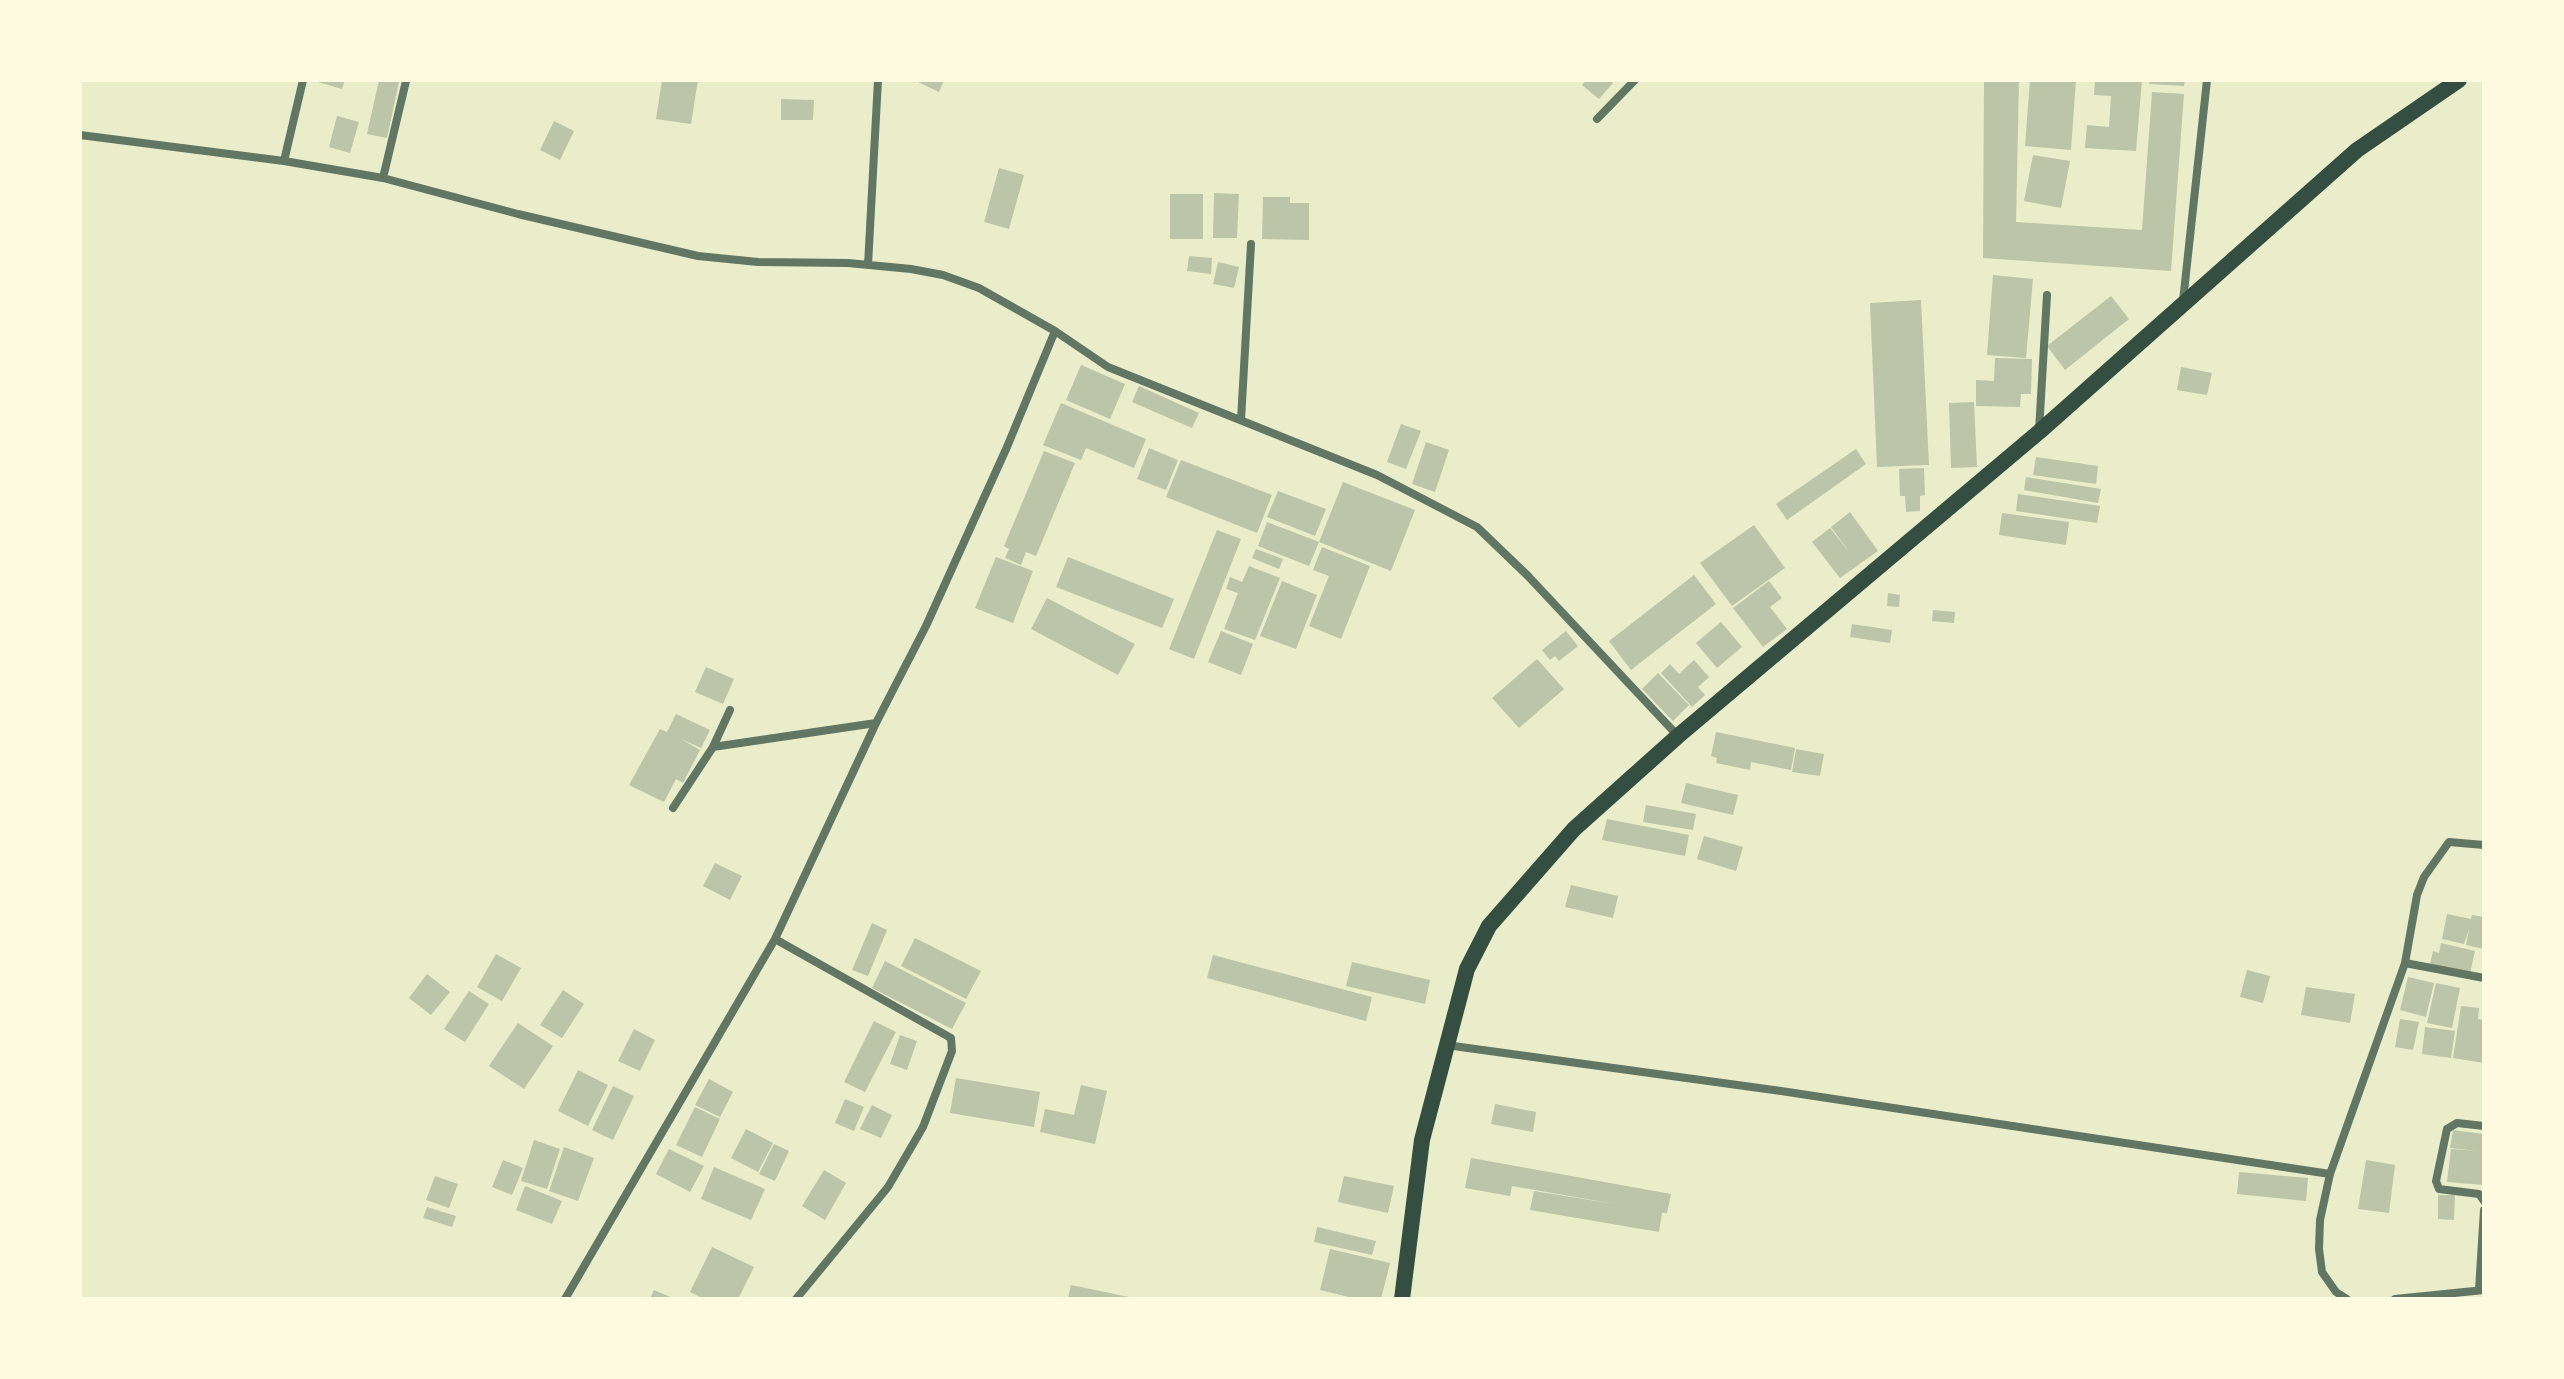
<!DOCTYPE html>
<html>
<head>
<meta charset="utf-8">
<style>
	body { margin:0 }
	#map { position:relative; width:2564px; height:1379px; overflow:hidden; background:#e9edc9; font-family:Cabin,sans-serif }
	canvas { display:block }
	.frame { position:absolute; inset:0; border:82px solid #fefae0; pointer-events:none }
</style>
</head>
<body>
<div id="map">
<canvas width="2564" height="1379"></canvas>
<div class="frame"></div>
</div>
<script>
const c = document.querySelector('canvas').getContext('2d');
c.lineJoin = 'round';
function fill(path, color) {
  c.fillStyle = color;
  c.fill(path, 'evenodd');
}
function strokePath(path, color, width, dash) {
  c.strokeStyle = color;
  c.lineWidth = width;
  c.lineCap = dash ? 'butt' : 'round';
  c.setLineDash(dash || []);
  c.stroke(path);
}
const building = new Path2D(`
	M318,80H345L342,89L318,82Z
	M379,80L399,82L387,138L367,134Z
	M662,80H698L691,124L656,119Z
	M914,80H944L939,92Z
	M1586,80H1610L1613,83L1599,99L1582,85Z
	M1984,80H2019L2016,222L2142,230L2152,92L2184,94L2171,271L1983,258Z
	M2030,80H2076L2071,150L2025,146Z
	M2095,80H2142L2136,151L2085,148L2087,125L2109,127L2111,96L2094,95Z
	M2150,80H2185L2184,86L2149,84Z
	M781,99L814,100L813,120H781Z
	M337,116L359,122L350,153L329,147Z
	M554,121L574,131L560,160L540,150Z
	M2033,155L2070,161L2061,208L2024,201Z
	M999,168L1024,175L1009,229L984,222Z
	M1214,193L1239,194L1237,238H1213Z
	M1170,194H1203V239H1170Z
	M1263,197H1290V203H1309V240L1262,239Z
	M1189,256L1212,258L1211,274L1187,271Z
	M1218,262L1239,267L1234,288L1213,284Z
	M1993,275L2033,279L2026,358L1987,355Z
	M2111,296L2129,319L2065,370L2047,346Z
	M1921,300L1929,465L1877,467L1870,303Z
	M1995,358L2032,359L2031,394H2021L2020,407L1976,406V380L1994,381Z
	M1081,365L1125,384L1110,419L1066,400Z
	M2181,367L2212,373L2207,395L2177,390Z
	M1139,386L1199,413L1192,428L1132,402Z
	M1974,402L1977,467L1951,468L1949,403Z
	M1061,403L1146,439L1134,468L1086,448L1081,460L1043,445Z
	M1401,424L1421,431L1406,469L1387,462Z
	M1426,442L1449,450L1435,492L1412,484Z
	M1149,448L1178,460L1166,490L1137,479Z
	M1856,449L1866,464L1787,520L1776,504Z
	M1044,451L1075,463L1036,556L1026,552L1021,565L1005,558L1009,549L1004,546Z
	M2036,457L2098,466L2096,484L2033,475Z
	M1181,460L1272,495L1257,533L1166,497Z
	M1924,468L1925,495L1920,496V511L1906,512L1905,496H1900L1899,469Z
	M2026,477L2101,489L2098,503L2024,490Z
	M1343,482L1415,510L1391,571L1319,542Z
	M1278,491L1326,509L1315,536L1267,517Z
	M2018,494L2100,506L2097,523L2016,511Z
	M1850,512L1878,551L1840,578L1812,542L1830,528L1850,553L1831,527Z
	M2002,513L2069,522L2066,545L1999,535Z
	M1267,522L1319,542L1309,566L1258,546Z
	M1754,525L1785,568L1732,606L1700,563Z
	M1217,530L1241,539L1194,659L1169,649Z
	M1322,547L1370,566L1341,639L1309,626L1329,576L1313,570Z
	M1256,549L1283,559L1279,569L1252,558Z
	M996,557L1033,571L1013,623L975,608Z
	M1068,557L1174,599L1162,628L1056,587Z
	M1249,566L1280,578L1255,640L1224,629L1238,593L1226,589L1230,577L1242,582Z
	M1694,575L1716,604L1631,670L1609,641Z
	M1282,581L1317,595L1296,649L1260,636Z
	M1769,581L1782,598L1770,607L1787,629L1763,647L1733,608Z
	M1888,593L1900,595L1899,607L1887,606Z
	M1047,598L1135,644L1118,675L1031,629Z
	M1933,610L1955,612L1954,623L1932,621Z
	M1721,622L1742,647L1717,668L1696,643Z
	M1852,624L1892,630L1890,643L1850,637Z
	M1221,631L1253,644L1241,675L1208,662Z
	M1566,631L1578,646L1559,661L1555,656L1550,660L1542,650Z
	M1537,659L1564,689L1519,728L1492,698Z
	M1694,660L1709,677L1698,687L1705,695L1692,707L1661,673L1670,664L1679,674Z
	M706,667L734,679L723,704L695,692Z
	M1658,673L1689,705L1673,721L1642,689Z
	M676,714L710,730L701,748L681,739L700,750L683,783L676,779L664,802L629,785L660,729L667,732Z
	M1716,732L1795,748L1791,770L1751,762L1750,770L1716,763L1717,758L1711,756Z
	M1796,749L1824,754L1820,776L1792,772Z
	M1686,783L1738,795L1733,815L1681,803Z
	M1646,805L1696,814L1693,830L1643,822Z
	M1607,819L1689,835L1685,856L1602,840Z
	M1704,836L1743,847L1736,871L1697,859Z
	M715,863L742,876L730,900L703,886Z
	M1571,885L1618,896L1613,918L1565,907Z
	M2447,914L2471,919L2472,915L2484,917V949L2466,945L2469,930L2464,944L2442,939Z
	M872,923L887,930L868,976L852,970Z
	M915,938L981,971L966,999L901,966Z
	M2441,943L2475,951L2470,973L2430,964L2433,951L2439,953Z
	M496,954L521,968L502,1001L477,987Z
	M1213,955L1372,997L1366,1021L1207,978Z
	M885,961L966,1003L952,1029L872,988Z
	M1352,962L1430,980L1425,1004L1346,986Z
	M2247,970L2270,976L2263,1003L2240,997Z
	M427,974L450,992L431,1015L409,998Z
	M2408,977L2434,983L2426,1017L2400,1010Z
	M2436,983L2460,988L2452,1028L2427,1023Z
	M2306,987L2355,994L2350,1023L2301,1015Z
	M563,990L584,1004L562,1038L540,1025Z
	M469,991L489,1004L465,1042L444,1029Z
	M2461,1006L2479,1008L2478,1019L2484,1020V1063L2453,1058Z
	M2400,1019L2419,1022L2413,1050L2395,1047Z
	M874,1021L896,1032L865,1092L844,1082Z
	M518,1023L553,1046L524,1089L489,1066Z
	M2425,1027L2455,1031L2451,1058L2422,1054Z
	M634,1029L655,1040L640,1071L618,1061Z
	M900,1035L917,1041L907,1070L890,1064Z
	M578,1070L608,1085L588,1126L558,1111Z
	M956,1078L1040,1092L1034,1127L950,1113Z
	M709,1079L733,1092L720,1117L695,1105Z
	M1081,1085L1107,1091L1095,1144L1040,1132L1045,1109L1074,1115Z
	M613,1086L634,1096L613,1140L592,1130Z
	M845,1099L864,1107L854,1131L835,1123Z
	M1495,1104L1536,1112L1533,1132L1491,1124Z
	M872,1105L892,1115L881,1138L860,1129Z
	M695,1107L720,1119L702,1157L676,1145Z
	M746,1129L773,1143L758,1172L731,1158Z
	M2453,1130L2484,1134V1185L2447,1182L2451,1149L2478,1151L2450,1148Z
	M534,1140L560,1149L547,1189L521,1181Z
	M774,1144L789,1151L775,1181L759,1174Z
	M564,1147L594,1158L578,1201L549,1191Z
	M669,1149L704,1166L690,1192L656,1174Z
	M1471,1158L1671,1194L1667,1213H1662L1659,1232L1530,1210L1534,1191L1621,1205L1512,1186L1510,1196L1465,1188Z
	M503,1160L523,1168L512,1195L492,1187Z
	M2366,1160L2395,1165L2389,1213L2358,1209Z
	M714,1167L765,1189L751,1220L701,1199Z
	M824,1170L846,1183L825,1220L802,1206Z
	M2239,1172L2308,1178L2306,1201L2237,1194Z
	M435,1176L458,1184L449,1208L426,1200Z
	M1344,1176L1394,1186L1388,1213L1338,1202Z
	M525,1186L562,1201L552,1224L516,1210Z
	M2438,1195H2455L2454,1220L2438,1219Z
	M427,1207L456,1216L452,1227L423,1218Z
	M1317,1227L1376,1241L1372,1255L1314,1242Z
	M712,1247L754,1267L738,1299H704L690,1292Z
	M1330,1249L1390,1263L1381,1299H1357L1320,1290Z
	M1071,1285L1134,1298V1299L1068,1298Z
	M654,1290L675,1299H650Z`);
const minor = new Path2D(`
	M1597,119L1635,80
	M80,135L284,161L303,80
	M284,161L383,178L518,214L698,256L758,262L848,263L911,269L943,275L979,288L1055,331L1108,367L1377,475L1477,527L1528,576L1678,736
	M383,178L406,81
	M868,265L878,80
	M2183,301L2207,80
	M1241,420L1251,244
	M2039,431L2047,295
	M713,747L876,723
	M673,808L713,747L730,710
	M775,939L951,1038L952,1051L923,1127L888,1187L796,1299
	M2405,963L2484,978
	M1446,1045L1781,1091L2330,1174
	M2484,1126L2457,1123L2447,1129L2436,1181L2439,1189L2479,1194L2484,1201
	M2479,1290L2484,1210
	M565,1299L775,939L876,723L926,626L1007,447L1055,331
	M2347,1299L2336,1292L2322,1272L2319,1249L2320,1220L2330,1174L2405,963L2417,895L2424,877L2449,842L2484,845
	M2395,1299L2484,1290`);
const secondary = new Path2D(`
	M1402,1299L1422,1140L1467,969L1489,926L1574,829L1678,736L2039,432L2357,150L2459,80`);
fill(building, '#bcc5a7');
strokePath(minor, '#617663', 8);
strokePath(secondary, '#344e41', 16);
</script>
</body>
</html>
